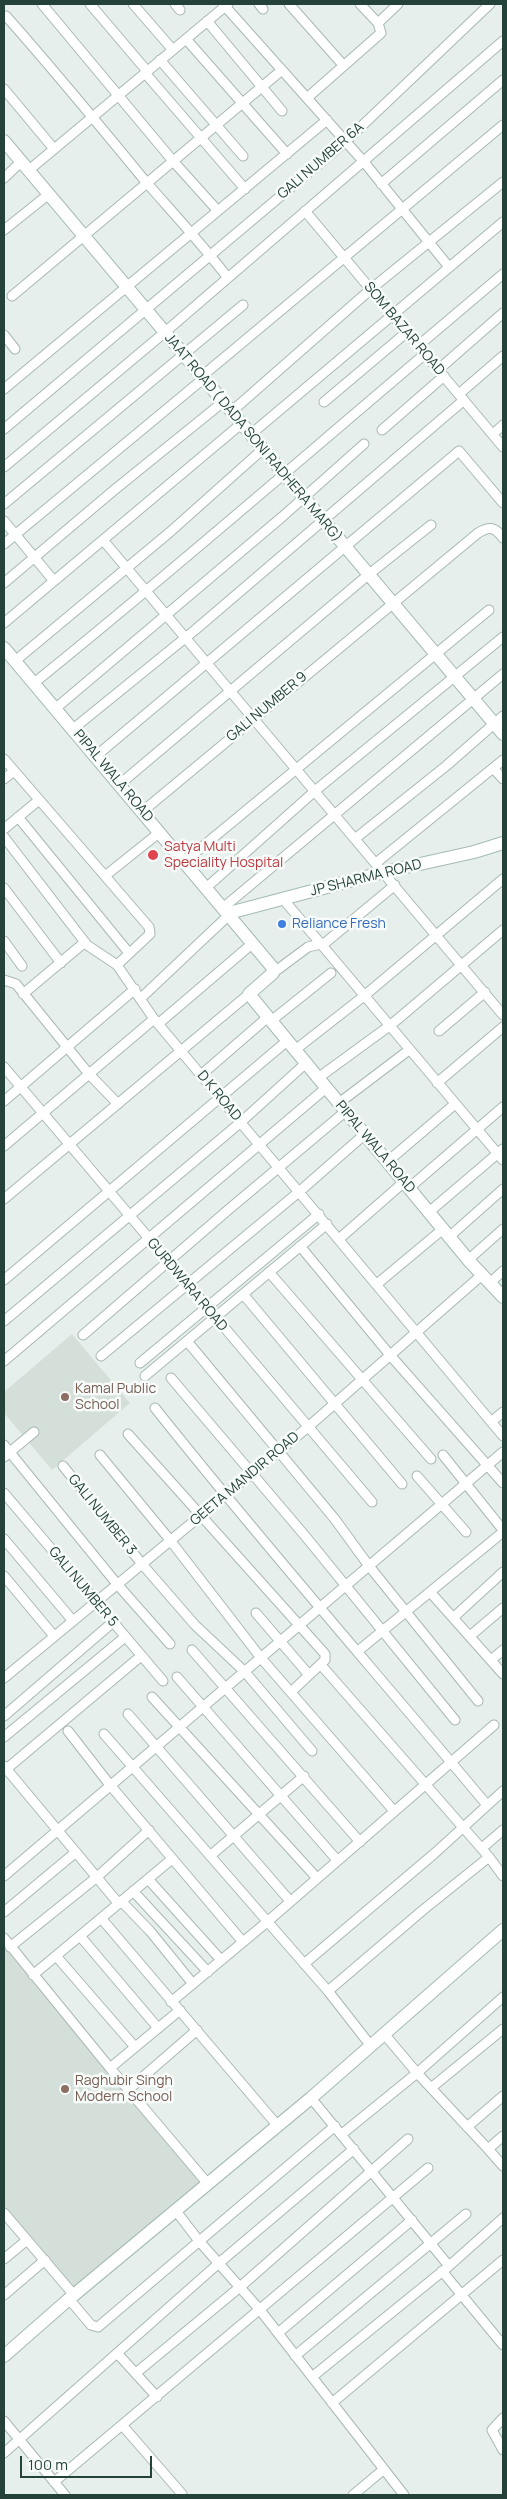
<!DOCTYPE html>
<html>
<head>
<meta charset="utf-8">
<style>
	body { margin:0 }
	#map { position:relative; width:507px; height:2499px; overflow:hidden; background:#e6efeb; font-family:Manrope,sans-serif }
	canvas { display:block }
	.frame { position:absolute; inset:0; border:5px solid #24423a; pointer-events:none }
	.scale { position:absolute; left:20px; top:2456px; width:132px; height:22px; box-sizing:border-box; border:2px solid #24423a; border-top:0; padding-left:6px; font-size:15px; line-height:18px; white-space:nowrap; color:#24423a; -webkit-text-stroke:4px #f7fbf9; paint-order:stroke }
</style>
</head>
<body>
<div id="map">
<canvas width="507" height="2499"></canvas>
<div class="frame"></div>
<div class="scale">100 m</div>
</div>
<script>
const c = document.querySelector('canvas').getContext('2d');
c.lineJoin = 'round';
function fill(path, color) {
  c.fillStyle = color;
  c.fill(path, 'evenodd');
}
function strokePath(path, color, width, dash) {
  c.strokeStyle = color;
  c.lineWidth = width;
  c.lineCap = dash ? 'butt' : 'round';
  c.setLineDash(dash || []);
  c.stroke(path);
}
function label(font, color, halo, rows, align = 'center') {
  c.font = font + ' Manrope,sans-serif';
  c.lineWidth = 5;
  c.setLineDash([]);
  c.textBaseline = 'middle';
  c.strokeStyle = halo;
  c.fillStyle = color;
  for (const [text, x, y, turn = 0] of rows) {
    c.save();
    c.translate(x, y);
    c.rotate((+turn || 0) * Math.PI / 180);
    c.textAlign = isNaN(turn) ? turn : align;
    if (halo) c.strokeText(text, 0, 0);
    c.fillText(text, 0, 0);
    c.restore();
  }
}
const built = new Path2D(`
	M72,1334L130,1403L52,1470L4,1413V1392Z
	M4,1943L205,2181L76,2291L4,2208Z`);
const street = new Path2D(`
	M42,4L173,161L218,211
	M90,4L147,71
	M133,4L173,50
	M175,4L180,10
	M223,4L364,162L449,267
	M259,4L263,9
	M289,4L344,66
	M6,16C54,70 100,126 146,182C174,214 202,244 228,278
	M207,21L282,111
	M378,23L398,4
	M186,39L287,154
	M160,60L243,156
	M145,73L245,189
	M4,89L54,149
	M307,98L381,33L378,23L360,4
	M29,170L228,4
	M4,178L22,161
	M381,184L503,80
	M305,211L503,447
	M4,230L49,194
	M12,296L282,70
	M4,335L15,349
	M418,346L503,274
	M438,370L503,313
	M201,377L503,125
	M4,389L327,120
	M459,394L503,356
	M324,402L407,332
	M231,412L371,289L503,182
	M4,429L346,141L490,4
	M382,430L444,376
	M493,434L503,425
	M250,435L503,222
	M4,467L164,333L503,41
	M4,504L243,305
	M4,521L54,581
	M103,540L503,1015
	M4,544L203,379
	M4,583L113,491L223,402
	M4,623L241,424
	M15,661L170,532L263,449
	M34,683C167,576 295,464 425,354
	M56,708L282,517L364,444
	M73,729L195,630L464,400
	M96,756L459,451L503,503
	M4,759L149,927L150,934L117,965L154,1019L503,1436
	M493,768L503,779
	M4,779L14,771
	M120,784L368,575L431,525
	M143,811L478,533C490,526 495,527 503,538
	M18,817L129,953
	M4,829L39,800
	M4,837L87,945L117,965
	M356,838L446,766L503,716
	M185,861L489,610
	M376,863L503,760
	M105,876L160,832
	M207,887L316,790L503,637
	M4,888L61,963
	M283,899L503,1160
	M224,907L503,674
	M4,941L22,966
	M273,973L308,947L325,943L395,885
	M4,980L16,984L89,1074L118,1104
	M23,994L85,942
	M140,999L230,914
	M271,1021L331,973
	M158,1024L253,943
	M439,1031L485,992
	M295,1050L364,996L503,879
	M4,1067L372,1502
	M201,1075L268,1017
	M318,1078L392,1024L503,930
	M437,1083L503,1027
	M4,1101L135,989
	M339,1103L409,1050
	M4,1146L154,1019
	M387,1162L455,1104
	M409,1188L503,1107
	M4,1199L249,994
	M429,1212L503,1149
	M449,1237L503,1189
	M339,1239L404,1182
	M300,1246L390,1355L503,1483
	M468,1260L503,1229
	M269,1272L431,1459
	M4,1280L287,1041
	M491,1282L503,1271
	M377,1284L443,1229
	M243,1294L402,1484
	M4,1321L241,1122L306,1063
	M83,1335L228,1210L346,1111
	M187,1341L334,1518L369,1566L478,1701
	M101,1356L300,1191L365,1134
	M4,1361L326,1088
	M140,1363L319,1214
	M145,1376L327,1224
	M171,1378L306,1537L455,1720
	M155,1408C262,1543 376,1672 487,1805
	M491,1422L503,1412
	M128,1434L325,1654V1660L291,1692
	M4,1445L117,1584L170,1644
	M100,1455L170,1540L261,1658L394,1811
	M443,1455L503,1530
	M4,1457L34,1432
	M63,1466L142,1564L195,1625L245,1672L312,1751
	M417,1476L466,1532
	M4,1493L163,1681
	M4,1539L73,1621
	M4,1576L54,1636
	M431,1593L503,1674
	M256,1613L309,1675
	M454,1617L503,1572
	M470,1636L503,1608
	M192,1650L360,1842
	M358,1651L503,1532
	M491,1660L503,1650
	M321,1665L489,1857
	M177,1677L337,1860
	M4,1678L308,1427L483,1274
	M152,1697L316,1877
	M128,1714L290,1901
	M4,1716L113,1622
	M68,1731L110,1785L243,1942
	M104,1734L328,1991L371,2046
	M4,1737L125,1637
	M4,1766L119,1904
	M4,1771L141,1656
	M482,1848L503,1830
	M210,1856L304,1776
	M4,1876L503,1452
	M148,1879L221,1960
	M133,1891L208,1972
	M121,1901L150,1931L193,1984
	M4,1912L76,1852
	M101,1918L277,2125
	M80,1936L158,2028
	M4,1938L110,2068L180,2010
	M10,1947L97,1877L149,1830
	M56,1956L135,2047
	M304,1964L435,1853L503,1791
	M33,1975L172,1859
	M328,1991L423,1910L489,1857L503,1876
	M503,1997L417,2073L488,2149L503,2136
	M171,2002L267,1922L494,1725
	M110,2068L208,2184
	M431,2088L503,2029
	M129,2089L197,2030
	M311,2098L449,2266L312,2377
	M467,2127L503,2096
	M342,2134L417,2073L385,2035
	M488,2149L503,2166
	M176,2211L199,2241L260,2310L404,2495
	M4,2213L74,2295
	M4,2259L27,2240
	M449,2266L503,2218
	M442,2271L503,2345
	M4,2295L45,2260
	M69,2299L91,2325L98,2327L335,2126
	M278,2333L412,2220
	M117,2353L157,2397
	M295,2356L466,2214
	M136,2373L240,2287L408,2139
	M332,2403L503,2260
	M503,2418L492,2430L503,2450
	M4,2421L65,2495
	M122,2425L182,2494L180,2495
	M4,2453L219,2263L354,2149
	M54,2482L428,2168
	M353,2495L383,2470`);
const secondary = new Path2D(`
	M4,141L503,734
	M4,648L273,968V973L249,994L470,1262L503,1297
	M229,913L384,872L474,852L503,843
	M4,2356L69,2299L311,2098L503,1930`);
const markers = [
	[153,855,6,"#e0444e"],
	[282,924,5,"#3f7fe0"],
	[65,1397,5,"#8d6e63"],
	[65,2089,5,"#8d6e63"]
];
const streetNames = [
	["GALI NUMBER 6A",321,161,-41],
	["SOM BAZAR ROAD",404,329,50],
	["JAAT ROAD ( DADA SONI RADHERA MARG)",253,438,50],
	["GALI NUMBER 9",267,707,-40],
	["PIPAL WALA ROAD",113,776,50],
	["JP SHARMA ROAD",366,878,-14],
	["D K ROAD",219,1096,50],
	["PIPAL WALA ROAD",375,1147,50],
	["GURDWARA ROAD",187,1285,50],
	["GEETA MANDIR ROAD",245,1479,-40],
	["GALI NUMBER 3",102,1515,51],
	["GALI NUMBER 5",83,1587,50]
];
const healthNames = [
	["Satya Multi",164,847],
	["Speciality Hospital",164,863]
];
const shopNames = [
	["Reliance Fresh",292,924]
];
const educationNames = [
	["Kamal Public",75,1389],
	["School",75,1405],
	["Raghubir Singh",75,2081],
	["Modern School",75,2097]
];
fill(built, '#d4dfda');
strokePath(street, '#a8b8b2', 11);
strokePath(secondary, '#a4bbb3', 14);
strokePath(street, '#fff', 9);
strokePath(secondary, '#fff', 12);
for (const [x, y, r, color] of markers) {
  const dot = new Path2D();
  dot.arc(x, y, r, 0, 2 * Math.PI);
  c.fillStyle = color;
  c.fill(dot);
  strokePath(dot, '#f7fbf9', 2);
}
label('14px', '#24423a', '#f7fbf9', streetNames);
label('14px', '#be3a42', '#f7fbf9', healthNames, 'left');
label('14px', '#366cbe', '#f7fbf9', shopNames, 'left');
label('14px', '#785e54', '#f7fbf9', educationNames, 'left');
</script>
</body>
</html>
